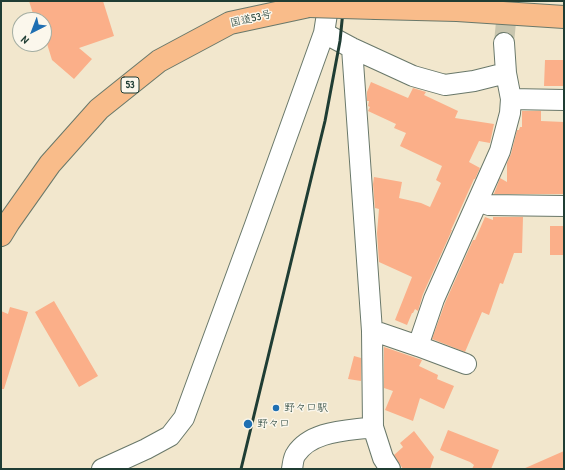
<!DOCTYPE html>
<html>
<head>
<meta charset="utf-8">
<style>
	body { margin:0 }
	#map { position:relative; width:565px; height:470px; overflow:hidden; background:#f2e7cd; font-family:"Patrick Hand",sans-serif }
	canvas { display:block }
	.frame { position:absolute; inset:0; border:2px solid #1f3d34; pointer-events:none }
	.north { position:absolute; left:12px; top:12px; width:40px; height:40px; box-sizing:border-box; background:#fbf7ec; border:1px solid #a3ada2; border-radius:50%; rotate:222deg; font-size:11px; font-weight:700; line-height:16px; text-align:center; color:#1f3d34 }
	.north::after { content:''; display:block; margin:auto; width:14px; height:18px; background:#1f6fb2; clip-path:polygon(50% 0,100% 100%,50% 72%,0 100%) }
</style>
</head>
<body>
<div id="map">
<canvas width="565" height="470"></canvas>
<div class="frame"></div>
<div class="north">N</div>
</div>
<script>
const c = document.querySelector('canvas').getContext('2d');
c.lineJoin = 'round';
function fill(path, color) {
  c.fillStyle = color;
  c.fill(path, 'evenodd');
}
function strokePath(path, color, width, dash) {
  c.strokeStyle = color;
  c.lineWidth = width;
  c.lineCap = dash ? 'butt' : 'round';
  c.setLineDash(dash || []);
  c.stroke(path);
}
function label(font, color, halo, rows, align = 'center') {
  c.font = font + ' "Patrick Hand","Klee One",sans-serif';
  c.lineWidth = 3;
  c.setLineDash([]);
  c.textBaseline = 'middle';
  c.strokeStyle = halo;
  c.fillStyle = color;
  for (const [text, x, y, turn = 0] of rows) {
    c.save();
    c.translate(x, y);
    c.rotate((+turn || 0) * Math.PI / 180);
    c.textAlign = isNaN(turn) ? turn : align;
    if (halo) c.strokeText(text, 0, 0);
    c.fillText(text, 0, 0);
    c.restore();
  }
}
const building = new Path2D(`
	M29,1H103L114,36L79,48L92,59L74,79L52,60L44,34V20H35Z
	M545,60H564V86H544Z
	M371,82L408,98L413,88L426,92L424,95L458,111L455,118L494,124L490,143L479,141L469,162L480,168L475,179H474L451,230H452L423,294L418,311L415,309L413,313H412L407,325L395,320L412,277L379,262L377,233L379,209L375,208L373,184L374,177L402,182L399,198L421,203L430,207L441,183L436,180L442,166L400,146L406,133L394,128L396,124L368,111L370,107L368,106L369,101H367V92Z
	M522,111H541V121L564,122V194H494L500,178L507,182V163L511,154L517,130H519L520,127H522Z
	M485,217L493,220V217H523L522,253H514L503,284L500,283L489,315L482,312L465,352L432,339L445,303L473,240H475Z
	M550,226H564V255H550Z
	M54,301L98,376L79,387L35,312Z
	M10,307L28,312L4,389H1V311L8,314Z
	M384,347L422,360L419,366L438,375L437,379L454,386L444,409L420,398L413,421L385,410L393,391L384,388Z
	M354,356L361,358V381L348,379Z
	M448,430L499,450L491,469H472L474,465L470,462L440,450Z
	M414,431L434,457L430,469H403L394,455L403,447L400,443Z
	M564,451V469H523Z`);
const minorTunnel = new Path2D(`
	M504,43L508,1`);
const minor = new Path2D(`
	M324,33L352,48L413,76L445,85L474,81L506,73L504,43
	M352,48L372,331L373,427L383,458L390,469
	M511,99L564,100
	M478,201L489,205L564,206
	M372,331L380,333L418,346L434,299L500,151L510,113L511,99L506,73
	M418,346L466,364
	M102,469L146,449L170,436L184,418L255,225L324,33L329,1
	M292,469C293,464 293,458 296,454C312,430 348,431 373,427`);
const highway = new Path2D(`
	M376,8L457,10L564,17
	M1,235L9,222L50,164L99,109L159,61L230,23L309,6`);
const rail = new Path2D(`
	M241,469L325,121L340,41L344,1`);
const highwayBridge = new Path2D(`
	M309,6L376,8`);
const markers = [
	[276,408,4,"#1f6fb2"],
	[248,424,5,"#1f6fb2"]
];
const shields = [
	[130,85,18]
];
const shieldNames = [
	["53",130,85]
];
const streetNames = [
	["国道53号",251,19,-13]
];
const poiNames = [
	["野々口駅",284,408],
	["野々口",257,424]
];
fill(building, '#fbaf89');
strokePath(minorTunnel, '#c8c5ae', 20, [20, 10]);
strokePath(minor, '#69786a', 22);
strokePath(highway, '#69786a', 24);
strokePath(minor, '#fff', 20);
strokePath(highway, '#f9bc8a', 22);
strokePath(rail, '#1f3d34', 3);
strokePath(highwayBridge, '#69786a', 24, []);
strokePath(highwayBridge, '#f9bc8a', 22);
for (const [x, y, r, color] of markers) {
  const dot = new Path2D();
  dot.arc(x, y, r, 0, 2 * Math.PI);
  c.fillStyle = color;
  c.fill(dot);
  strokePath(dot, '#fbf7ec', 1.5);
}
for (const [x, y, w] of shields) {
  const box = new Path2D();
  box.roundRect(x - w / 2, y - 8, w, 16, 3);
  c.fillStyle = '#fbf7ec';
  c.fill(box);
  strokePath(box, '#1f3d34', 1);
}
label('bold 10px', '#1f3d34', null, shieldNames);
label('11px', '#1f3d34', '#fbf7ec', streetNames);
label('11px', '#1f3d34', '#fbf7ec', poiNames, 'left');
</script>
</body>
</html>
